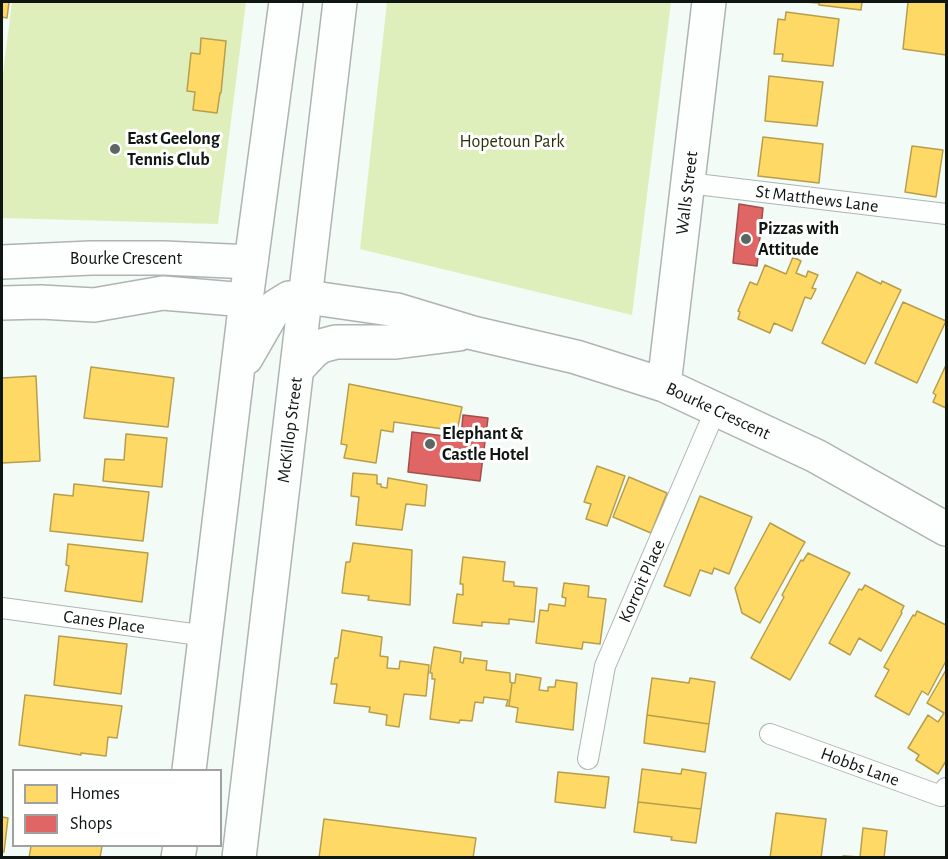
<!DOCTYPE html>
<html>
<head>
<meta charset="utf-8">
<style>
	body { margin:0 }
	#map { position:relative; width:948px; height:859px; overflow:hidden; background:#f2fbf5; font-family:"Alegreya Sans",sans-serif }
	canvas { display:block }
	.frame { position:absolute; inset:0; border:3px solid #0f1511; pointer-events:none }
	.legend { position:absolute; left:12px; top:769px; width:210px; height:78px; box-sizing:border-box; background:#fff; border:2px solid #9fa1a0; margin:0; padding:8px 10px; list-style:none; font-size:18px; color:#0f1511 }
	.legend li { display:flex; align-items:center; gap:12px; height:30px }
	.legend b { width:30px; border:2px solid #9fa1a0 }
</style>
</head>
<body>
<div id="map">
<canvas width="948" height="859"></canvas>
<div class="frame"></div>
<ul class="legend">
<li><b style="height:16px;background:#ffd966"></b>Homes</li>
<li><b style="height:16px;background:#e06666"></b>Shops</li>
</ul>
</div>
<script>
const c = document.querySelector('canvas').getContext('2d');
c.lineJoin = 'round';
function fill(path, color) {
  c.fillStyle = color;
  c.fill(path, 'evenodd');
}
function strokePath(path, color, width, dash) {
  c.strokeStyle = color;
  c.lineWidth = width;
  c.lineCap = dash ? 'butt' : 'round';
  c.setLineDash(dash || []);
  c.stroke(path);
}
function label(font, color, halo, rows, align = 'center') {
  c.font = font + ' "Alegreya Sans",sans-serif';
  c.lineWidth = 6;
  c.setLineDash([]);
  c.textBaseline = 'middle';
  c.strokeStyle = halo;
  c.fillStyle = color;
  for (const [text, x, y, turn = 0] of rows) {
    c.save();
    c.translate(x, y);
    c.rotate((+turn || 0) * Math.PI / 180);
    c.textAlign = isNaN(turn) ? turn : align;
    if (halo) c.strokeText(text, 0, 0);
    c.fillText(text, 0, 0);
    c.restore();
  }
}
const green = new Path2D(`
	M12,2H246L218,224L2,218V81Z
	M387,2H671L632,315L360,249Z`);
const homes = new Path2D(`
	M2,2H9L7,18L2,17Z
	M804,2H862L861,10L819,5V3Z
	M908,2H946V55L903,49Z
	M786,12L839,19L833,66L782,61L783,54H774L778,19L785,20Z
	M201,38L226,41L221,93H220L217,113L193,110L195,92L187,91L191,53L200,54Z
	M769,76L823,82L817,126L765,121Z
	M763,137L823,144L819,183L758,176Z
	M912,146L943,150L936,197L905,192Z
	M793,257L801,261L796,273L806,277L808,271L818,275L812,288L816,289L811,299L805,297L792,331L774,323L770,333L738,319L740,312L738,311L750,282L757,285L765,265L786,274Z
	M857,272L881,284L882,281L901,290L865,364L822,343Z
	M903,302L946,321L917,383L875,363Z
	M946,365V408L933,402L936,395L933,393Z
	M91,367L174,378L168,427L84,418Z
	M36,376L40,461L2,463V378Z
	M349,384L462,407L457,431L394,422L393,432L381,430L376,463L344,458L347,445L341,444Z
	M126,434L167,438L162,487L103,481L105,459L124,460Z
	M597,466L625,476L607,526L586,519L591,504L584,502Z
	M353,473L377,475V484H381V487L387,488L388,478L427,485L425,506L406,504L402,530L356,525L359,497L351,496Z
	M629,477L667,493L651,533L613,517Z
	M74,484L149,492L143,541L50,531L54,494L73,496Z
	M700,496L752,517L729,574L714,568L712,574L700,570L690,596L664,586Z
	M770,523L805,542L760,623L742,613L735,588Z
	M353,543L412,550L410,605L368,600L369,596L342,593L346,562H350Z
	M68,544L148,553L142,602L65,591L69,566L66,565Z
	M808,553L850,573L790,680L751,658L784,597L782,595L801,560L803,561Z
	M463,557L505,562L503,581L514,582V586L537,588L534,622L509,619V624L482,622V626L453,623L457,594L463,595V584H460Z
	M564,583L589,586L588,597L606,599L600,644L583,642L582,649L536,643L540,610L548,611L549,604L565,606L566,598L562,597Z
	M865,585L904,606L901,612L902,613L881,651L859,638L850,655L829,643L859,589L862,590Z
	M917,611L946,625V661L928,695L922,691L909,715L875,696L889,670L884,667L913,615L915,616Z
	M342,630L382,637L380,656L388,657L387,668L399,669L400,661L429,665L426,696L404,694L399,727L386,725L387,715L369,712L370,707L334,703L337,684H331L335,658H338Z
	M59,636L127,644L121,694L54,685Z
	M434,647L461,652L460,662L463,663L464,658L487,661L486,670L510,673V682L512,683L509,706H506L508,700L484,697L483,703L475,702L472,721L460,720L459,723L430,719L435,679H432V673H430Z
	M946,670V761L938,774L916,760L919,755L908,748L928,715L938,722L944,713L927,703Z
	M516,674L541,678L539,690L548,691V687H555L556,680L577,683L573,730L516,722L518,708L509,706L512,683H515Z
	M652,678L689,683L690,678L715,682L709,724L647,715Z
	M25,695L122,706L117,738L108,737L106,756L81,753V755L19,745Z
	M647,715L709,724L705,752L644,743Z
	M642,769L681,774L682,769L706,773L701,809L638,802Z
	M558,772L609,777L605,808L555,802Z
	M638,802L701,809L696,843L671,840L672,837L634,832Z
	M776,813L826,819L821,858H770Z
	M2,817L8,818L4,852H2Z
	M324,819L476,838L473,858H319Z
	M863,828L887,831L884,858H834L843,857V856L860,857Z
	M31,846H102L100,858H29Z`);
const shops = new Path2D(`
	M739,204L763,208L757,266L733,263Z
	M463,415L488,418L480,481L408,472L412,432L461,438Z`);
const service = new Path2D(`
	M688,183L946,214
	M2,608L207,636
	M770,734L941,796L946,788
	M588,759L605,666L716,409`);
const minor = new Path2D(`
	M2,262L91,258H164L251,262
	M307,297L397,310L473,333L576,357L664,385L816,456L946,529
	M2,303L41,302L94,305L163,293L246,300
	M298,368L314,351L321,346L336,342H396L459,334
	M664,385L709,2`);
const trunk = new Path2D(`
	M246,358L276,306L289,298L307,297
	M189,770L246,300L286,2
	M178,858L180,846
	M239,858L340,2`);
const markers = [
	[115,149,6,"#5e6661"],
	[746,239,6,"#5e6661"],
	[430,444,6,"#5e6661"]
];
const poiNames = [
	["East Geelong",127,139],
	["Tennis Club",127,160],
	["Pizzas with",758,229],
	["Attitude",758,250],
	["Elephant &",442,434],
	["Castle Hotel",442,455]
];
const parkNames = [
	["Hopetoun Park",512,142]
];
const streetNames = [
	["Walls Street",687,193,-83],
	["St Matthews Lane",817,199,7],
	["Bourke Crescent",126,259],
	["Bourke Crescent",718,411,25],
	["McKillop Street",290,430,-83],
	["Korroit Place",642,581,-66],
	["Canes Place",104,622,8],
	["Hobbs Lane",860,767,20]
];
fill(green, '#dfefbc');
fill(homes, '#ffd966');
strokePath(homes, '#b79e4c', 1.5);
fill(shops, '#e06666');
strokePath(shops, '#a14e4c', 1.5);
strokePath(service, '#aeb5b1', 22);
strokePath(minor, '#aeb5b1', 36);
strokePath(trunk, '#aeb5b1', 36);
strokePath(service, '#fdfefe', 20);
strokePath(minor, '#fdfefe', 33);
strokePath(trunk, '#fdfefe', 33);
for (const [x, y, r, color] of markers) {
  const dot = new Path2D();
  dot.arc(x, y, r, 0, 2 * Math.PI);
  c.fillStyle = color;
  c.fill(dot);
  strokePath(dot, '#fff', 2);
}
label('bold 18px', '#0f1511', '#fff', poiNames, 'left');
label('18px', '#293107', '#fff', parkNames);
label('18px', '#0f1511', '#fff', streetNames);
</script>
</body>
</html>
